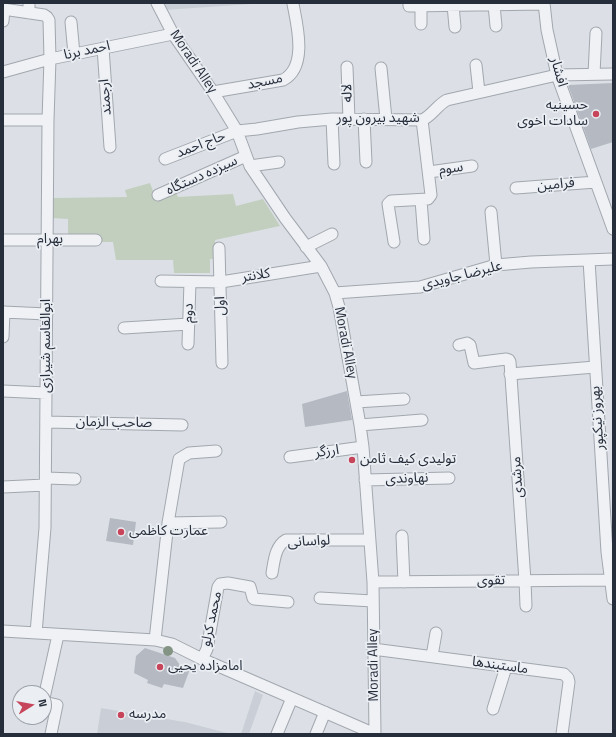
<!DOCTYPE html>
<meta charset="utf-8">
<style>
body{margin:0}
#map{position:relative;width:616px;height:737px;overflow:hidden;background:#dce0e6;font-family:"Titillium Web",sans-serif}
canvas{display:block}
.frame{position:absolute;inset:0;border:4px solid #272e3b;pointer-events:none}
.north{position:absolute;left:12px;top:685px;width:40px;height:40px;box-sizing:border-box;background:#ebeff4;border:1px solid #9da2aa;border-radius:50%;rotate:79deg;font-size:11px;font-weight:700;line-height:16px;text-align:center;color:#272e3b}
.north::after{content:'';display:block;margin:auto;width:14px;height:18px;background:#c7455a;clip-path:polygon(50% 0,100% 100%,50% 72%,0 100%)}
</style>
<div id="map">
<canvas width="616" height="737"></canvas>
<div class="frame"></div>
<div class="north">N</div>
</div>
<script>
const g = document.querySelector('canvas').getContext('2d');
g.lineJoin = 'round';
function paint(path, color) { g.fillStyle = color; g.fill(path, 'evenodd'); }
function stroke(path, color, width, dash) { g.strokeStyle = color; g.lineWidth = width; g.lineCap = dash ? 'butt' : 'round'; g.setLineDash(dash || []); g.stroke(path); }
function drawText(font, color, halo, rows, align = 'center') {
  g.font = font + ' "Titillium Web","Noto Sans Arabic",sans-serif'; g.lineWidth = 3.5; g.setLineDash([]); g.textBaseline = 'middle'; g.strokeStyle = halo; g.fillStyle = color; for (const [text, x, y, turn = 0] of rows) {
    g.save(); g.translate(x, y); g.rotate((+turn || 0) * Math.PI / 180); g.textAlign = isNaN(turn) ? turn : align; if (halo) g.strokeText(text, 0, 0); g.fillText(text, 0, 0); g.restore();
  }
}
paint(new Path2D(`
 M162 3H266L165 10Z
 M255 691 263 695 249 734H241Z
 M101 708 185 722 231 734H97Z`), '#cacfd7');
paint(new Path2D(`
 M150 183 156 199 175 190 178 197 233 194 236 206 263 199 280 226 215 240 216 259H210V273H174L173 260H116L113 242H99L68 236V219L52 218 53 198 127 197 125 190Z`), '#c2cfbe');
paint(new Path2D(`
 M613 83V142L591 149 568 85Z
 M347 391 352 420 305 427 302 404Z
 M110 518 136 522 133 545 106 541Z
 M145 648 175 658 180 665 190 669 183 688 164 684 162 688 147 683 148 680 134 673 136 656Z`), '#b4b9c2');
const street = new Path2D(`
 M157 3 173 34 213 92 237 131 250 166 285 218 321 266 335 293 339 307 360 425 363 447 373 582 375 734
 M409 3V6L544 4
 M544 3 547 30 557 75 613 229
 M453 5 455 27
 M494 5 496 26
 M421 6V24
 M3 9 44 15 47 17 49 20 50 59 48 120 45 528 36 633
 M29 13V3
 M3 21 4 9
 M71 22 74 54
 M103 48 110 147
 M476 65 479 92
 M347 67 349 119
 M381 68 386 119
 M3 72 50 59 173 34
 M594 74 596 33
 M213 92 283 80C308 67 297 25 293 4
 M332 119 334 164
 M364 119 366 162
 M3 120H48
 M165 159 237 131 257 129 298 122 332 119 422 120C432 116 437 105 447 100L557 75 613 74
 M250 166 279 162
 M429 172 472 166
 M516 188 596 182
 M158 195 246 156
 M421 200 424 239
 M491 212 496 265
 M3 240H96
 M394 242 388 204 391 201 428 199 431 195 422 120
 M306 247 332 234
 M219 248 222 363
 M589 260 607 552 613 599
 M161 281 221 282 321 266
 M335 293 420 287 496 265 531 262 613 259
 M3 312 47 314
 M124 328 189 324
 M3 337 4 312
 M188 344 190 282
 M459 345 467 343 470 345 474 363 506 359 509 360 510 362 525 581 526 606
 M510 374 595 367
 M3 391 46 393
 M356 402 404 399
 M46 422 182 425
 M360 425 422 420
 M290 457 363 447
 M46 478 75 479
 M365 480 449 478
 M3 487 45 485
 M168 523 221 522
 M402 536 404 582
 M272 573C274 562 275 546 286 540H369
 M373 582 610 580
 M320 598 373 601
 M3 631 155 640 172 644 202 659 375 734
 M155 640 168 523 179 459 189 453 216 451
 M373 649 564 674 568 678 569 682 562 734
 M432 656 436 633
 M202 659 207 649 218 587 220 584 228 583 250 587 253 598 254 599 288 602
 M44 698 58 635
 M44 702 57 705 51 734
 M493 709 506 667
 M277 734 292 698
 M316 734 325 712`);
stroke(street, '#a2a7af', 13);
stroke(street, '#eff1f4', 11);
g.fillStyle = '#839485';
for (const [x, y] of [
 [168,651]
]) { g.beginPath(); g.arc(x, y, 5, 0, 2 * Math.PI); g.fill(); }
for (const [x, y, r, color] of [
 [596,114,4,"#c7455a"],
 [352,460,4,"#c7455a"],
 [121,532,4,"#c7455a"],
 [160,667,4,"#c7455a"],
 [121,715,4,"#c7455a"]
]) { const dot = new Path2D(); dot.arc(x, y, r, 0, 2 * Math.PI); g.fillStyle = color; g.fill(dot); stroke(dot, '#ebeff4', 1.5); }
drawText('14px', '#272e3b', '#ebeff4', [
 ["احمد برنا",87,51,-12],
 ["Moradi Alley",193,62,56],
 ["افشار",558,72,74],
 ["مسجد",265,82,-12],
 ["لاله",348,93,-92],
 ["ارجمند",106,97,-94],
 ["شهید بیرون پور",378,119],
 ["حاج احمد",201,145,-21],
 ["سوم",451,169,-8],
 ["سیزده دستگاه",202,176,-24],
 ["فرامین",556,185,-5],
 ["بهرام",50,240],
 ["کلانتر",256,276,-9],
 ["علیرضا جاویدی",462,276,-14],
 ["اول",221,306,-91],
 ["دوم",189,313,-88],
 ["Moradi Alley",345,343,79],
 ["ابوالقاسم شیرازی",47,346,-90],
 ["بهروز نیکپور",598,418,-94],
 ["صاحب الزمان",114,423,1],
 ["ارزگر",327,452,-7],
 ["مرشدی",518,477,-94],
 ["نهاوندی",407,479,-2],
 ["لواسانی",309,542,-3],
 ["تقوی",491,581,-1],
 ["محمد کرلو",212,619,-78],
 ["Moradi Alley",374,665,-91],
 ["ماستبندها",500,666,8]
]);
drawText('14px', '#272e3b', '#ebeff4', [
 ["حسینیه",588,106,"right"],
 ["سادات اخوی",588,122,"right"],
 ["تولیدی کیف ثامن",360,460],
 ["عمارت کاظمی",129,532],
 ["امامزاده یحیی",168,667],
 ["مدرسه",129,715]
], 'left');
</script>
